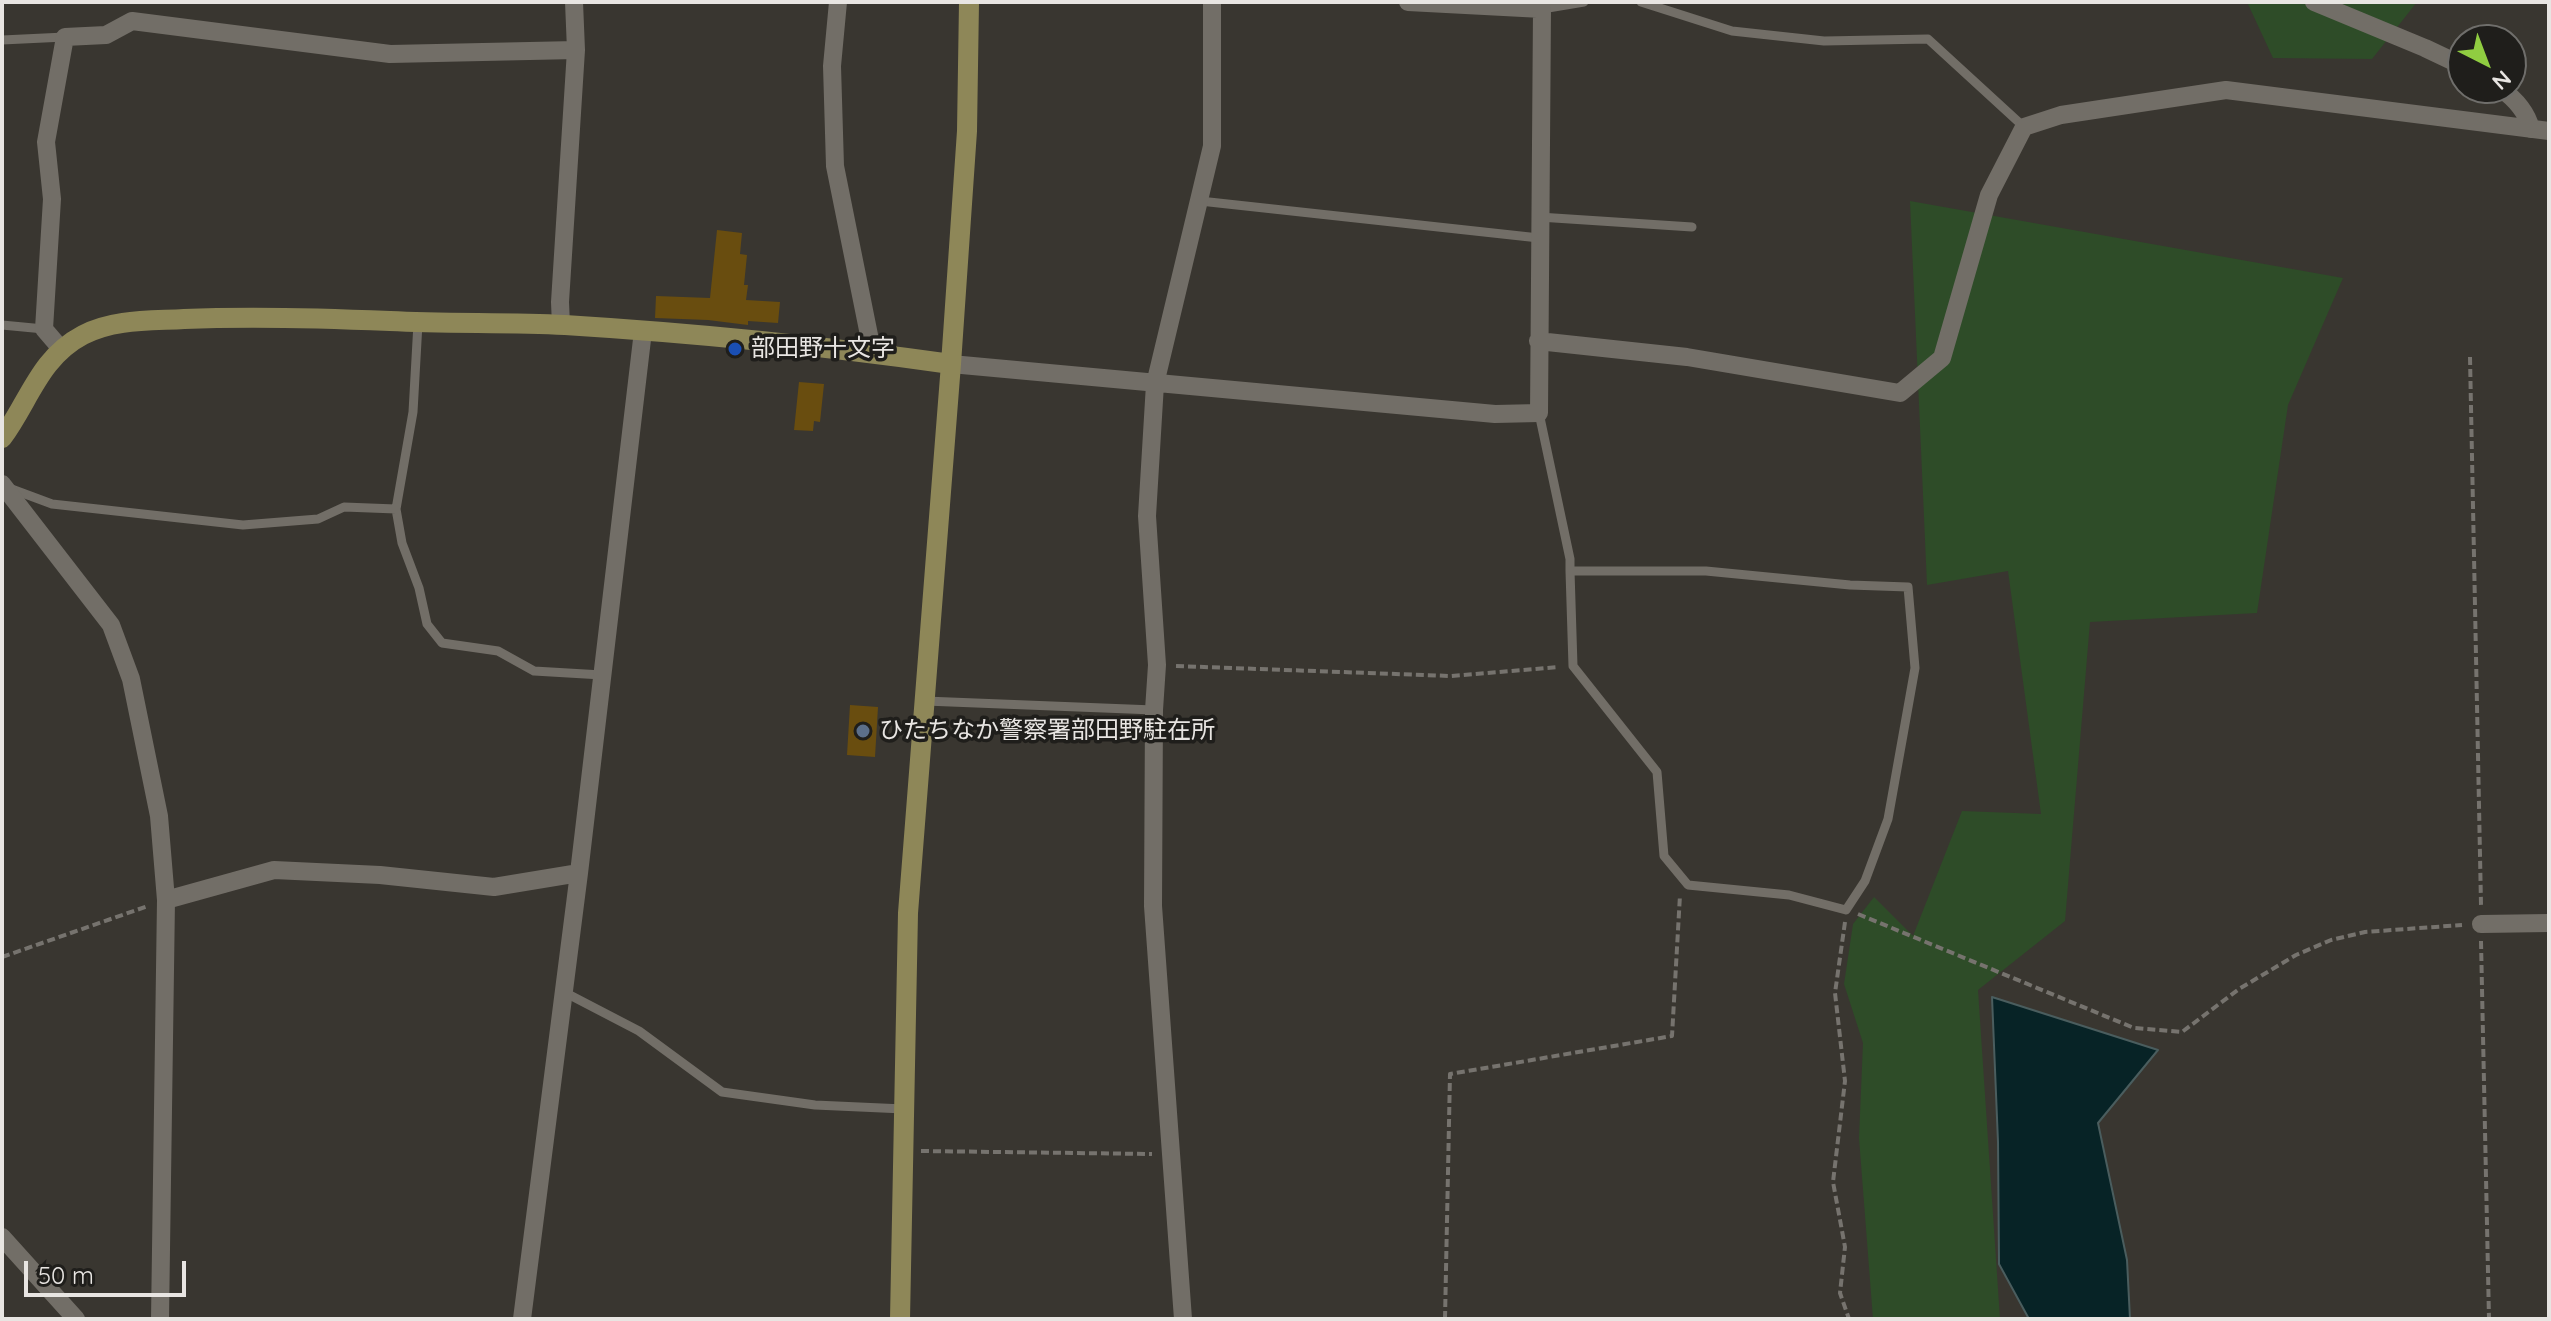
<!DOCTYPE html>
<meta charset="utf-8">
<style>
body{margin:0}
#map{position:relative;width:2551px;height:1321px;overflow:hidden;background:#393630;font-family:Quicksand,sans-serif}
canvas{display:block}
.frame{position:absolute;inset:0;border:4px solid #e8e5e2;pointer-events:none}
.north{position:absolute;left:2447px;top:24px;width:80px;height:80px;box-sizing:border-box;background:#1f1e1b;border:2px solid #6f6e6b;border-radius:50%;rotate:138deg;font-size:22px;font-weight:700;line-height:32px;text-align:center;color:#e8e5e2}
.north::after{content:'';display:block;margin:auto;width:28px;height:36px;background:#90cd41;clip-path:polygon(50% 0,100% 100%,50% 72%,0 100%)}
.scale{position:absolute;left:24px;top:1261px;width:162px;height:36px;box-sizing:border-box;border:4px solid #e8e5e2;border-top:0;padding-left:10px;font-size:24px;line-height:28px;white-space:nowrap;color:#e8e5e2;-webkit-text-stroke:6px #1f1e1b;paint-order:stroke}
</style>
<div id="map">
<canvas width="2551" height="1321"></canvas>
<div class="frame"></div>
<div class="north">N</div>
<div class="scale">50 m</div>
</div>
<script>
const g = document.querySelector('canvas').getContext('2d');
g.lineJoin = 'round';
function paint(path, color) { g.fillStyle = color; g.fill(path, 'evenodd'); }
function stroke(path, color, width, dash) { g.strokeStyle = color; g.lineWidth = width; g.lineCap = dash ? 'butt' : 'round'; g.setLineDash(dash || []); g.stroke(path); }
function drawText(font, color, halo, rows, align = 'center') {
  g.font = font + ' Quicksand,"Noto Sans JP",sans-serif'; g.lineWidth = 7; g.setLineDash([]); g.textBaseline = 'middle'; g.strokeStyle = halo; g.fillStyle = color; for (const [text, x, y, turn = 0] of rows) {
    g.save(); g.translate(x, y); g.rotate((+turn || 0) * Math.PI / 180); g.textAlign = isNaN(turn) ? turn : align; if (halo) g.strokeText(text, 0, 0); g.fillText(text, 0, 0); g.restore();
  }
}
paint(new Path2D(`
 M2247 2H2417L2372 59 2273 58Z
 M1910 201 2343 278 2288 405 2257 613 2090 622 2065 921 1978 990 2000 1319H1873L1859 1138 1863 1043 1844 984 1853 924 1874 897 1913 936 1962 811 2041 814 2008 571 1927 585Z`), '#2e4c28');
const water = new Path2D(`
 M1992 997 2158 1050 2098 1123 2127 1260 2130 1319H2029L1999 1264 1998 1142Z`);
paint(water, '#072326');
stroke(water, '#4a5d5e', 2);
paint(new Path2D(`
 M717 230 742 233 740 254 747 255 744 285H748L746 300 780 302 778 323 748 321V325L708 320 655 318 656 296 710 298Z
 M799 382 824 384 820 422 814 421 813 431 794 430Z
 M850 705 878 707 875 757 847 755Z`), '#694d0f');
stroke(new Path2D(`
 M2470 357 2481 905
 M1176 666 1451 676 1559 667
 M1858 914 2134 1028 2182 1032 2239 989 2296 955 2331 940 2365 932 2462 925
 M1845 922 1835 993 1845 1081 1833 1182 1845 1247 1840 1293 1849 1319
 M2481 941 2489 1319
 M2 957 148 906
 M921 1151 1152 1154
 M1445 1319 1450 1074 1672 1036 1680 895`), '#76736e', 4, [8, 4]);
stroke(new Path2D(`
 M1641 2 1732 31 1824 41 1928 39 2024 127
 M1542 9 1584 2
 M2 40 65 37
 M1200 201 1539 238
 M1539 217 1692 227
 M2 325 44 329
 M1539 413 1570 559V571L1573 666 1657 772 1664 856 1688 885 1789 895 1846 910 1865 881 1888 819 1915 668 1908 587 1850 585 1706 571H1570
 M9 488 52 504 243 525 318 519 344 507 396 509 402 543 419 588 427 624 442 643 498 651 534 671 602 675
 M396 509 413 412 418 323
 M925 701 1154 710
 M564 992 639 1031 722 1092 815 1105 904 1109`), '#726e67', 9);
stroke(new Path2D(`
 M838 2 832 66 835 166 869 335 871 353
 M2314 2 2425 48 2463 66
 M2500 88C2514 98 2527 112 2531 129
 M561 325 560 302 576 50 574 2
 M1538 341 1687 357 1900 393 1942 358 1989 195 2024 127 2061 115 2226 90 2549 131
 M62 350 44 329 52 199 46 142 65 37 106 35 132 21 390 54 576 50
 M951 364 1495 414 1539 413 1542 9 1408 2
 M2 484 111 625 131 679 159 816 166 900 160 1319
 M166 900 274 870 380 875 494 887 579 873
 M2481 924 2549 923
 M2 1237 76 1319
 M522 1319 579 873 643 331
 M1183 1319 1153 906 1154 710 1157 665 1147 516 1155 384 1212 146V2`), '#726e67', 18);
stroke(new Path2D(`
 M2 438C29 402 39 358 83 335 114 319 150 321 184 319 253 316 321 318 390 321 448 324 507 322 565 325 694 333 824 346 951 364
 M900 1319 908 913 951 364 967 131 969 2`), '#8e8758', 20);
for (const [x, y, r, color] of [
 [735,349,8,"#1a4fb4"],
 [863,731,8,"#5c6f8a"]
]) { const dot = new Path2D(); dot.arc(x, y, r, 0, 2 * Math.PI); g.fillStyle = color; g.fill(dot); stroke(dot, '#1f1e1b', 3); }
drawText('24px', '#e8e5e2', '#1f1e1b', [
 ["部田野十文字",751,349],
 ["ひたちなか警察署部田野駐在所",879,731]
], 'left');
</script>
